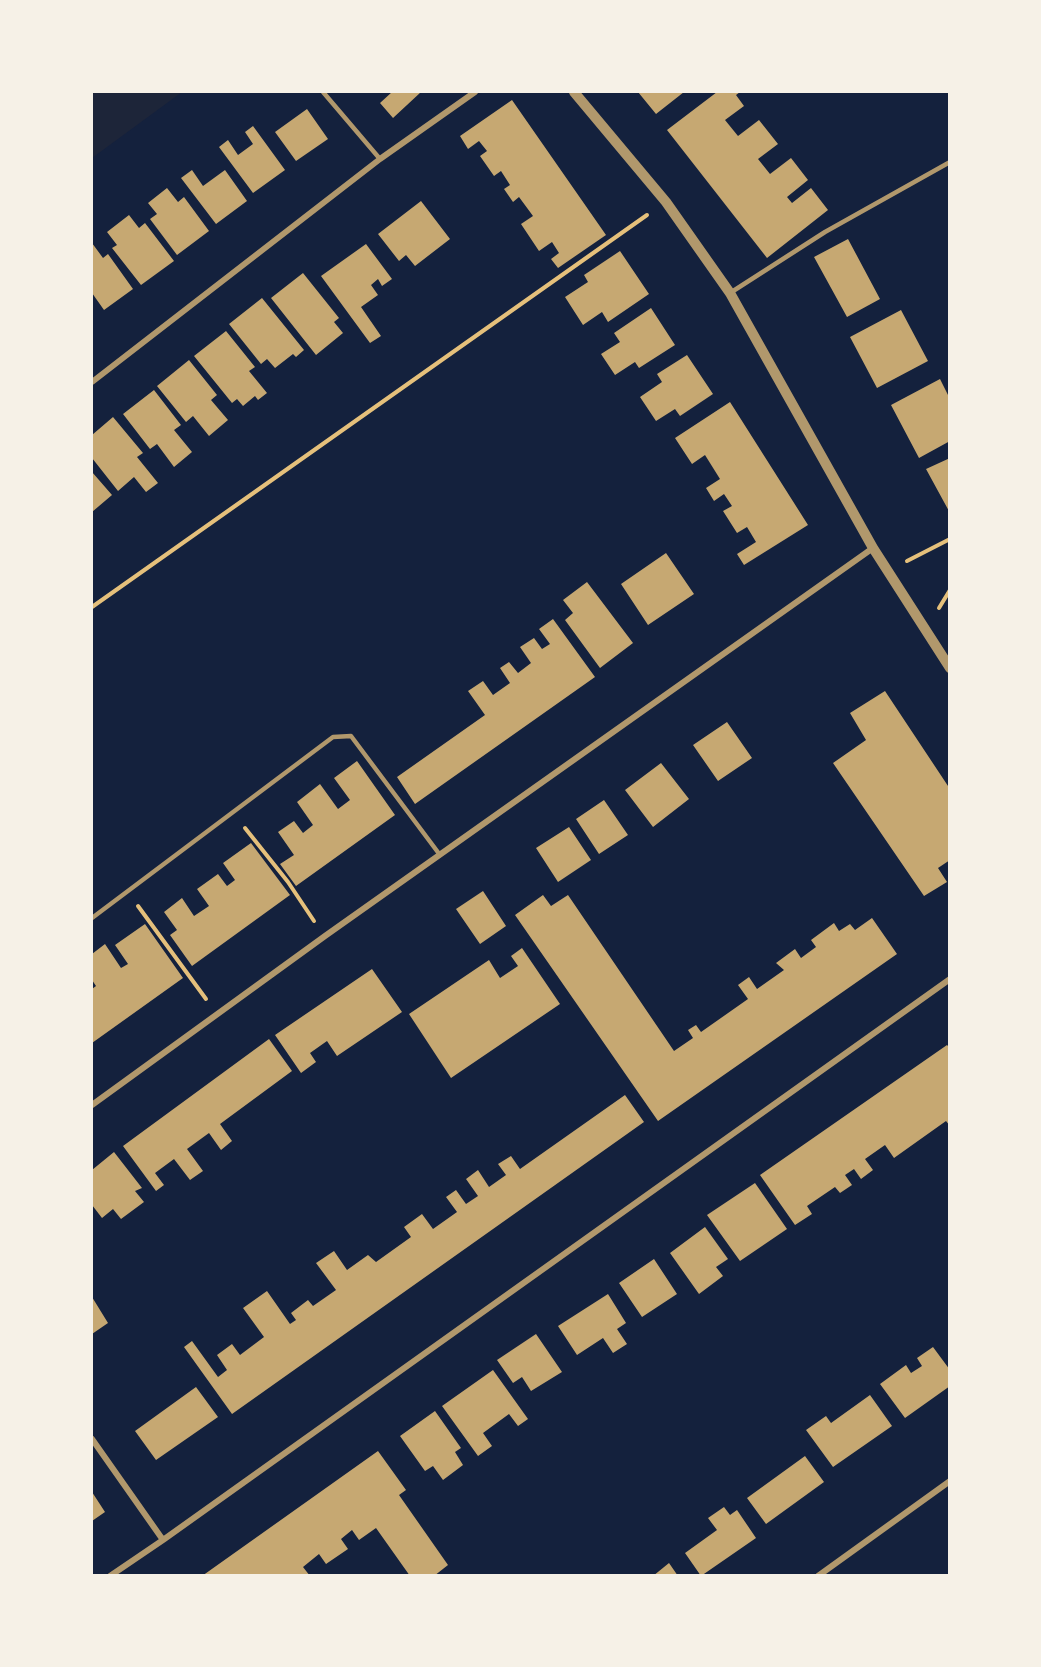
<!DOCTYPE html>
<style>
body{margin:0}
#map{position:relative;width:1041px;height:1667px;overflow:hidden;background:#14213d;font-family:"Playfair Display",serif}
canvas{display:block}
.frame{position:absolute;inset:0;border:93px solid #f6f1e7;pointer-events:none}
</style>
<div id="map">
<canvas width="1041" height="1667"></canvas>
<div class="frame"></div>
</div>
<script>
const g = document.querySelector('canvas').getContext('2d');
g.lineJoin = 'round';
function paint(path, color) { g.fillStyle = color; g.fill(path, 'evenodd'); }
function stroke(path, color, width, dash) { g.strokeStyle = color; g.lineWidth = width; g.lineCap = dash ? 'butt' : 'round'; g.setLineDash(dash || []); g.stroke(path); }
paint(new Path2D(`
 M92 92H182L92 158Z`), '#1d2539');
paint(new Path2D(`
 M392 92H421L393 118 380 103Z
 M638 92H684L656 114Z
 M717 92H740L736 95 744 106 725 120 738 136 759 120 778 144 758 159 770 174 791 158 808 180 787 197 792 203 811 188 828 210 767 258 667 130Z
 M512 100 606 235 558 268 551 259 559 253 552 242 539 251 521 224 533 216 519 197 513 202 504 189 510 185 501 171 494 176 480 156 487 151 479 141 468 149 460 136Z
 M307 109 328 139 296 161 275 132Z
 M253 126 285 170 253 193 219 147 228 140 238 155 253 144 245 132Z
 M192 170 203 186 225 170 247 201 216 224 181 178Z
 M167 188 178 202 184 197 209 231 177 255 150 219 157 214 148 203Z
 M421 201 450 239 415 266 406 255 399 261 378 234Z
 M129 215 139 228 145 223 174 261 141 285 112 248 117 245 107 232Z
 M848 239 880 299 847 317 814 257Z
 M92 243 103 258 108 254 133 289 104 310 92 293Z
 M366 244 392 279 382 286 378 279 371 285 378 295 361 307 381 336 370 343 321 276Z
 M620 251 649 294 608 322 602 312 583 325 565 297 588 282 584 275Z
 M303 273 339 318 334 322 343 333 316 355 271 298Z
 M262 298 304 350 296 357 293 354 275 368 267 359 261 364 229 324Z
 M651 308 675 345 639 368 635 362 615 375 601 354 620 342 614 333Z
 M901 310 928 361 877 388 850 337Z
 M226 331 255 367 249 371 267 393 258 400 255 396 243 406 237 399 232 403 194 356Z
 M687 355 713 394 680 416 675 409 656 421 640 397 662 382 657 374Z
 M189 360 217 395 211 400 228 420 209 436 193 416 186 422 157 386Z
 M940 379 950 399V441L919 458 891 405Z
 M154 390 181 425 174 430 192 452 174 467 157 444 150 449 123 414Z
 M730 402 808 525 744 565 737 554 756 542 747 527 737 533 723 511 732 506 724 494 714 501 706 488 720 479 705 455 692 464 675 438Z
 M113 417 143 453 137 457 158 483 146 492 134 477 118 491 92 458V435Z
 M950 458V513L926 469Z
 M92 472 112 495 92 512Z
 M666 553 694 594 648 625 621 584Z
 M587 582 633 643 600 668 565 620 573 613 563 600Z
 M553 619 595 677 415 804 397 777 485 715 468 691 483 681 493 695 510 683 500 668 509 662 518 673 531 663 520 647 534 638 542 649 550 644 539 629Z
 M885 691 950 789V860L938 868 947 882 924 896 833 763 866 740 850 713Z
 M727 722 752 758 718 781 693 745Z
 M357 761 395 815 296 886 280 864 294 855 278 832 294 821 303 833 313 825 297 802 320 784 338 809 350 800 334 778Z
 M661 763 689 799 653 827 625 790Z
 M604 800 628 835 599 854 576 819Z
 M569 827 591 860 558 882 536 848Z
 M251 843 290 895 192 966 170 935 177 930 164 912 182 898 194 916 209 906 197 889 218 874 227 886 235 880 223 863Z
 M483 891 506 926 480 944 456 909Z
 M543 895 551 906 568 895 674 1051 693 1038 688 1030 696 1025 701 1032 748 999 738 985 749 977 757 989 784 970 776 963 795 949 801 958 816 947 811 940 834 923 839 931 850 924 855 930 872 918 897 954 658 1121 515 915Z
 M145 924 183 978 92 1043V989L96 986 92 980V954L105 944 121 968 128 964 115 945Z
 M522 948 560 1004 451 1078 409 1014 489 960 500 978 518 966 511 956Z
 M372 969 402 1012 337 1056 327 1041 310 1053 316 1062 301 1073 275 1035Z
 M269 1039 292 1071 220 1124 232 1141 221 1150 209 1133 187 1149 203 1171 190 1180 174 1159 155 1173 164 1185 156 1191 123 1146Z
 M947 1045 950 1048V1126L946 1121 894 1158 885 1145 865 1159 873 1170 861 1179 854 1169 845 1175 852 1185 840 1193 835 1187 807 1206 812 1214 795 1225 760 1175Z
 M625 1095 644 1122 232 1414 184 1347 192 1341 218 1377 227 1370 217 1355 232 1344 240 1355 264 1337 243 1308 267 1291 290 1324 296 1320 291 1313 308 1300 313 1306 336 1290 316 1263 334 1251 347 1270 368 1255 376 1262 411 1237 404 1227 422 1214 433 1229 457 1212 446 1197 456 1190 466 1204 478 1196 466 1179 478 1170 489 1187 506 1175 498 1164 511 1156 520 1169Z
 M114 1152 142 1188 135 1191 144 1202 121 1219 113 1209 102 1218 92 1205V1170Z
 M755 1183 787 1229 740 1261 707 1215Z
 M705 1227 728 1259 716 1267 723 1276 699 1294 670 1253Z
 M654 1259 677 1294 642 1317 619 1283Z
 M608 1294 626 1323 617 1329 627 1344 613 1353 603 1338 577 1355 558 1326Z
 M92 1297 108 1323 92 1334Z
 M536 1334 562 1372 531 1391 522 1377 513 1383 497 1360Z
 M933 1347 950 1370V1386L905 1418 880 1384 906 1365 911 1373 922 1366 917 1358Z
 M493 1370 528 1419 518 1426 509 1414 483 1433 492 1446 478 1456 442 1406Z
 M196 1387 218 1417 156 1460 135 1431Z
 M870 1395 892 1426 833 1467 806 1430 826 1416 831 1423Z
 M435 1411 461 1448 455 1452 463 1465 443 1480 433 1466 425 1471 400 1436Z
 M378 1451 406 1490 399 1495 448 1565 434 1576H410L376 1528 359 1540 352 1530 341 1539 348 1549 326 1564 319 1554 303 1567 310 1576H202Z
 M805 1456 824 1482 766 1524 747 1498Z
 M92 1492 105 1512 92 1521Z
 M724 1507 730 1515 737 1510 756 1538 701 1576 685 1553 717 1530 708 1518Z
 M669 1563 678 1576H653Z`), '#c6a872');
stroke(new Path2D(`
 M907 561 950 539
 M92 607 647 215
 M939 608 950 590
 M245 828 288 882 314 921
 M138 906 206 999`), '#e5c07b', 4);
stroke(new Path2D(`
 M323 92 380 159
 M730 293 825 232 950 162
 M92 918 333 737 351 736 440 855`), '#b1986c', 4.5);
stroke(new Path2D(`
 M92 382 380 159 475 92
 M92 1105 325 936 873 548
 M92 1439 163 1540
 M110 1576 163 1540 950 979
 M818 1576 950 1481`), '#b1986c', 6);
stroke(new Path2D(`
 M574 92 666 202 730 293 873 548 950 668`), '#b1986c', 10);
</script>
